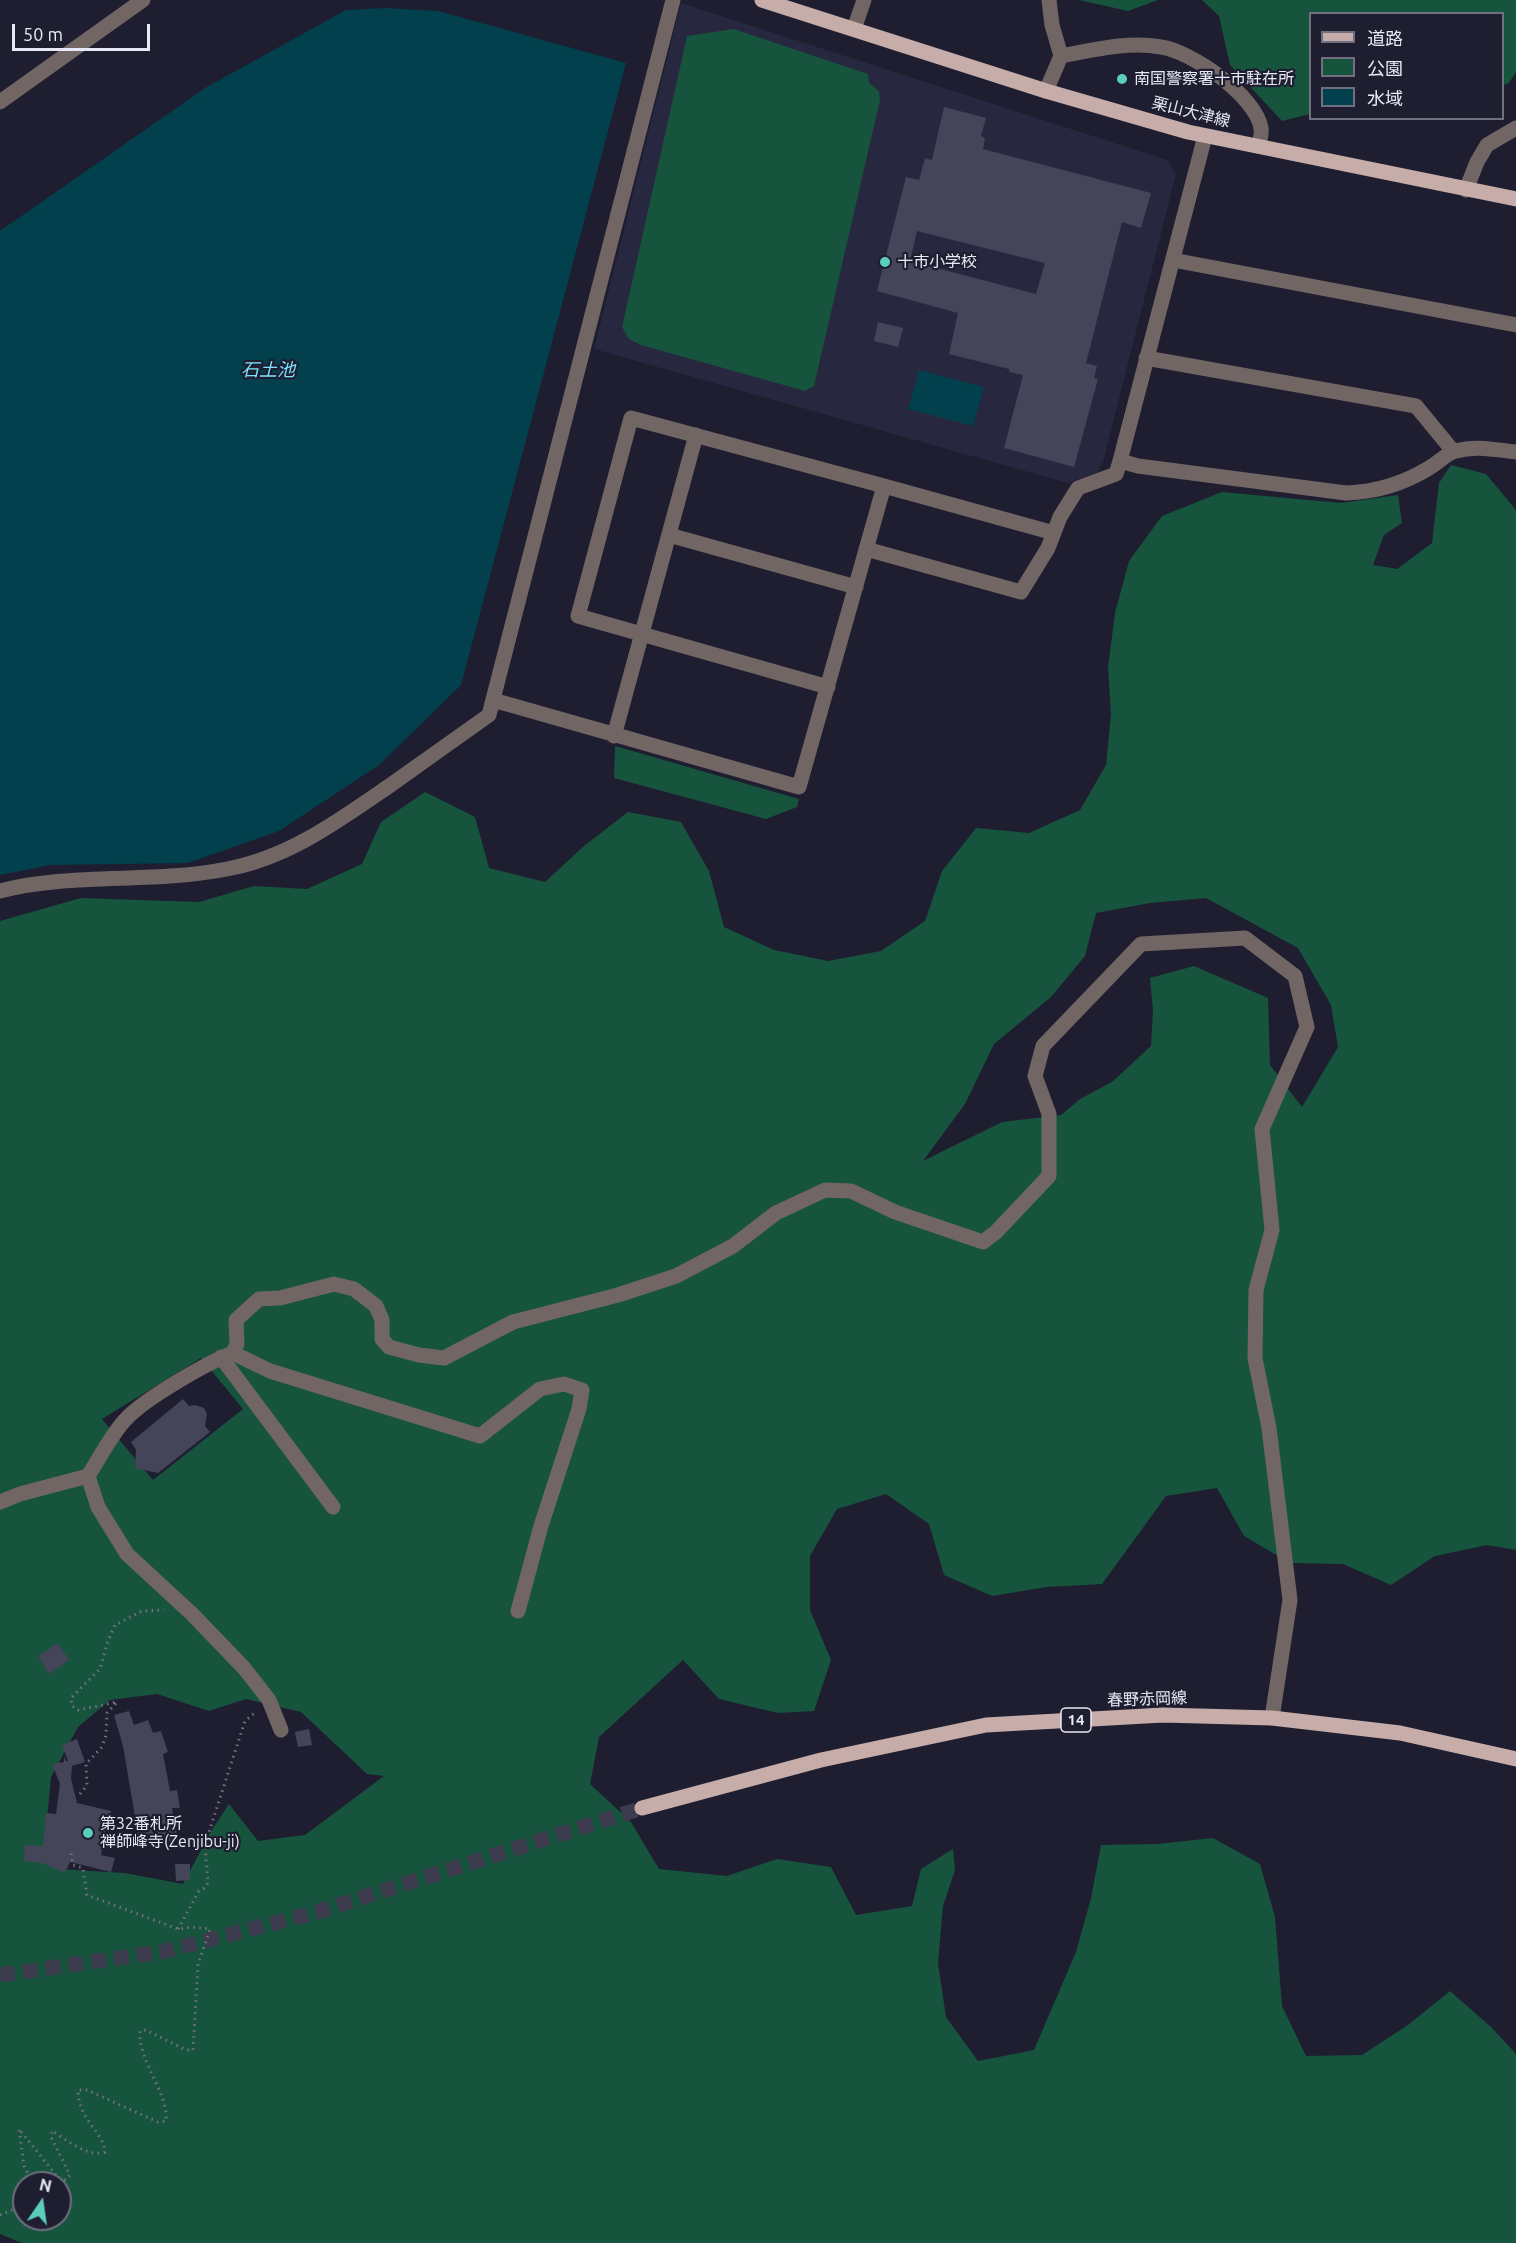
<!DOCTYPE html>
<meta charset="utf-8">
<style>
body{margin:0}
#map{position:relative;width:1516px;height:2243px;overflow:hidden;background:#1e1e30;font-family:Ubuntu,"Noto Sans JP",sans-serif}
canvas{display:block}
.legend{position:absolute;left:1309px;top:12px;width:195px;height:108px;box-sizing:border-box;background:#1e1e30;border:2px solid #6f6f7f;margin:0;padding:8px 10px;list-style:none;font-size:18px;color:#e8e9f6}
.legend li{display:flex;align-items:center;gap:12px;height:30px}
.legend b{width:30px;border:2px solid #6f6f7f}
.north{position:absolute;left:12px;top:2171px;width:60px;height:60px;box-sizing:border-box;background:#1e1e30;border:2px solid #6f6f7f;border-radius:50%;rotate:13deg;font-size:16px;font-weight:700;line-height:24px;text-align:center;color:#e8e9f6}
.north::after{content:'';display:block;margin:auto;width:21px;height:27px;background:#5acebd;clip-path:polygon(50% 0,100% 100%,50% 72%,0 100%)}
.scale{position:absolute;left:12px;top:24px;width:138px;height:27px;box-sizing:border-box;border:3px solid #e8e9f6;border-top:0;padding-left:8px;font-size:18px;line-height:21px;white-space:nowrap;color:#e8e9f6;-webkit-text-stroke:4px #1e1e30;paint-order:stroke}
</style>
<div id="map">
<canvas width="1516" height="2243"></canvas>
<ul class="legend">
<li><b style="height:8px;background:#c6ada9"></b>道路</li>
<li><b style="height:16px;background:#16543e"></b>公園</li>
<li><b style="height:16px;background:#03404d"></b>水域</li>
</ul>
<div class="north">N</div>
<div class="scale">50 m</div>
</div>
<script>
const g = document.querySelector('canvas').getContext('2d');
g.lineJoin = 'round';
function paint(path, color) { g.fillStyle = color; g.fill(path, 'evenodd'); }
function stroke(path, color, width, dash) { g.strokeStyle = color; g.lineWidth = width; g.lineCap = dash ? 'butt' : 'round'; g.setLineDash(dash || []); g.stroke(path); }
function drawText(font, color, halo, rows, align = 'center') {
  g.font = font + ' Ubuntu,"Noto Sans JP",sans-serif'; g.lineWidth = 4.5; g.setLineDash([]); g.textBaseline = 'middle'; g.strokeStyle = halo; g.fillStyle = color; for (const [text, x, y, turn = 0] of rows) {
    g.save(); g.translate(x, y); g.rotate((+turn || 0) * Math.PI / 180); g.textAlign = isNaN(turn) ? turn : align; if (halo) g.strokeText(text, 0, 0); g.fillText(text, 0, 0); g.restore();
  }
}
paint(new Path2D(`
 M681 3 1167 160 1176 174 1103 462 1098 472 1067 483 594 349Z`), '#27273f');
paint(new Path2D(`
 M1079 0H1158L1128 11Z
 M1202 0H1516V72L1509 83 1503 85 1502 14H1310V114L1282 121 1230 65 1219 16Z
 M734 29 868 74 869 83 879 91 880 100 814 386 805 391 641 345 629 339 622 327 687 36Z
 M1451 465 1486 474 1516 510V1550L1487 1545 1435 1556 1391 1585 1343 1564 1290 1563 1244 1536 1217 1488 1166 1496 1102 1584 1047 1587 992 1596 944 1575 929 1524 886 1494 837 1509 810 1556V1610L831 1660 814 1711 778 1713 719 1699 683 1660 599 1737 590 1784 631 1822 659 1869 727 1876 777 1859 831 1867 856 1915 912 1906 921 1869 953 1849 955 1870 943 1906 938 1963 946 2017 978 2061 1034 2050 1076 1952 1091 1898 1101 1845 1157 1844 1213 1838 1260 1864 1275 1917 1282 2006 1306 2056 1362 2055 1408 2025 1450 1991 1491 2027 1516 2054V2243H22L0 2234V921L81 898 199 902 254 886 307 889 362 864 381 822 425 792 475 817 489 868 545 882 584 846 628 812 681 822 709 871 724 927 774 950 828 961 881 951 925 921 942 871 976 828 1029 833 1080 810 1106 765 1111 714 1108 667 1115 613 1129 561 1162 516 1222 492 1341 503 1398 495 1402 523 1384 535 1373 565 1397 569 1432 543 1439 483ZM1206 898 1298 948 1331 1005 1338 1047 1302 1107 1270 1065 1268 998 1194 966 1150 978 1153 1011 1151 1046 1112 1082 1080 1099 1061 1115 1002 1122 923 1161 965 1104 994 1044 1051 997 1085 956 1096 913 1150 903ZM201 1358 243 1409 153 1480 102 1419ZM157 1694 209 1711 246 1699 301 1712 367 1774 384 1776 305 1835 258 1841 229 1804 210 1833 183 1884 125 1873 58 1869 46 1829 51 1777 78 1727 110 1700ZM24 2183H60V2219H24Z
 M615 746 799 799 797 807 766 819 614 778Z`), '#16543e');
paint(new Path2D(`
 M386 8 438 11 626 63 461 685 379 765 279 831 188 863 50 865 0 875V231L205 88 346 10Z
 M919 370 984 387 973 426 908 409Z`), '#03404d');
paint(new Path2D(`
 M944 107 986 118 981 136 985 138 983 149 1151 193 1141 228 1122 222 1086 363 1097 366 1094 378 1098 379 1074 467 1004 448 1023 375 1009 372V369L949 354 958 313 877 291 906 177 919 180 925 158 932 160ZM917 231 1045 263 1036 294 910 261Z
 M878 322 903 328 898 347 874 341Z
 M183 1399 189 1406 195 1405 204 1408 207 1414 205 1426 210 1432 158 1473 135 1468 136 1450 131 1442Z
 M58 1643 69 1660 49 1674 38 1656Z
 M129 1711 134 1725 148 1720 153 1733 161 1731 168 1752 163 1754 170 1791 177 1790 180 1808H172L178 1840 140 1846 123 1746 114 1715Z
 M309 1729 312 1745 298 1747 295 1732Z
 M77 1739 85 1762 72 1766 71 1779 77 1803 111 1811 101 1855 115 1858 111 1872 70 1862 65 1873 42 1863 24 1861 25 1845 43 1846 46 1813 56 1814 60 1784 52 1764 64 1762V1756L66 1761H68L62 1745Z
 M175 1864H190V1880L176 1881Z`), '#444559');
stroke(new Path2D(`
 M0 1975 161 1952 317 1912 642 1808`), '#3c3c4e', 15, [15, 8]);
stroke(new Path2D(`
 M80 1794 87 1785 86 1764 102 1747 106 1735 107 1713 117 1702 78 1710 72 1706 71 1698 100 1669 108 1641 115 1625 142 1611 164 1610
 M178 1929 199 1891 205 1888 208 1883 205 1846 207 1838 245 1721 256 1712
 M33 2183 24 2166 19 2129 59 2179 66 2180 70 2175 51 2137 52 2131C66 2139 87 2158 105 2152 105 2134 78 2120 78 2090H87L158 2122 166 2121C169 2093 138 2062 140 2031L146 2030 186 2050H193L198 1965 210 1929 193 1927 178 1929 87 1895 83 1868 73 1865 71 1853
 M0 2215 19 2207H24`), '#727282', 3, [1.5, 4.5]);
stroke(new Path2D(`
 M854 29 864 0
 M1061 56C1094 50 1128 41 1161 47 1191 51 1256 96 1261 128 1262 133 1260 140 1259 146
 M1046 91 1061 56 1052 25 1049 0
 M0 102 143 0
 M1205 136 1120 461 1138 466 1346 493C1377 492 1403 484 1429 468 1438 463 1447 453 1456 451 1476 445 1496 450 1516 452
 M1466 190 1477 162 1487 145 1516 128
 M1173 260 1516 325
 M1146 358 1416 406 1453 451
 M884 486 1054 533
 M669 535 856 587
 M866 549 1021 592 1048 548 1060 517 1078 488 1116 474 1120 461
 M493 700 799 787 884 486 631 418 578 616 828 687
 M614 736 696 435
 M0 891C74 872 152 884 227 869 289 858 341 819 392 784 424 761 457 738 489 715L673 0
 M233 1353 237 1344 236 1320 259 1299 280 1298 334 1284 354 1289 376 1306 382 1320V1339L389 1347 419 1355 444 1358 513 1322 618 1295 676 1276 733 1246 776 1213 825 1190 851 1191 895 1212 983 1242 996 1232 1049 1176V1114L1035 1076 1043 1046 1141 944 1245 938 1295 976 1307 1027 1262 1129 1272 1230 1256 1290 1255 1358 1269 1428 1290 1600 1272 1718
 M221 1357 333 1507
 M88 1476 98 1507 127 1554 192 1614 244 1668 269 1700 281 1730
 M0 1502 20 1494 88 1476C99 1459 114 1430 127 1418 146 1398 208 1362 233 1353L270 1371 480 1436 540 1389 564 1384 582 1390 579 1409 541 1526 518 1611`), '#726664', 15);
stroke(new Path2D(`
 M762 0 1046 91 1188 132 1516 199
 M642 1808 821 1760 986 1725 1163 1715 1272 1718 1400 1733 1516 1759`), '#c6ada9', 15);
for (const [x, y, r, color] of [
 [1122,79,6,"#5acebd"],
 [885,262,6,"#5acebd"],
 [88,1833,6,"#5acebd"]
]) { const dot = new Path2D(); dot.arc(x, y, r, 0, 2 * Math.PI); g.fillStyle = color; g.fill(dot); stroke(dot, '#1e1e30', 2); }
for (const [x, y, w] of [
 [1076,1720,30]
]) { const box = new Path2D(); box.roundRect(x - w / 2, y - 12, w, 24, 4.5); g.fillStyle = '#1e1e30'; g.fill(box); stroke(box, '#e8e9f6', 1.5); }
drawText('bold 15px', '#e8e9f6', null, [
 ["14",1076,1720]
]);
drawText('16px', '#e8e9f6', '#1e1e30', [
 ["南国警察署十市駐在所",1134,79],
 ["十市小学校",897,262],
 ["第32番札所",100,1824],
 ["禅師峰寺(Zenjibu-ji)",100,1842]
], 'left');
drawText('16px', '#e8e9f6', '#1e1e30', [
 ["栗山大津線",1191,112,14],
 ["春野赤岡線",1147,1699,-2]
]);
drawText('italic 18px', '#79e2fe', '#1e1e30', [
 ["石土池",268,370]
]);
</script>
